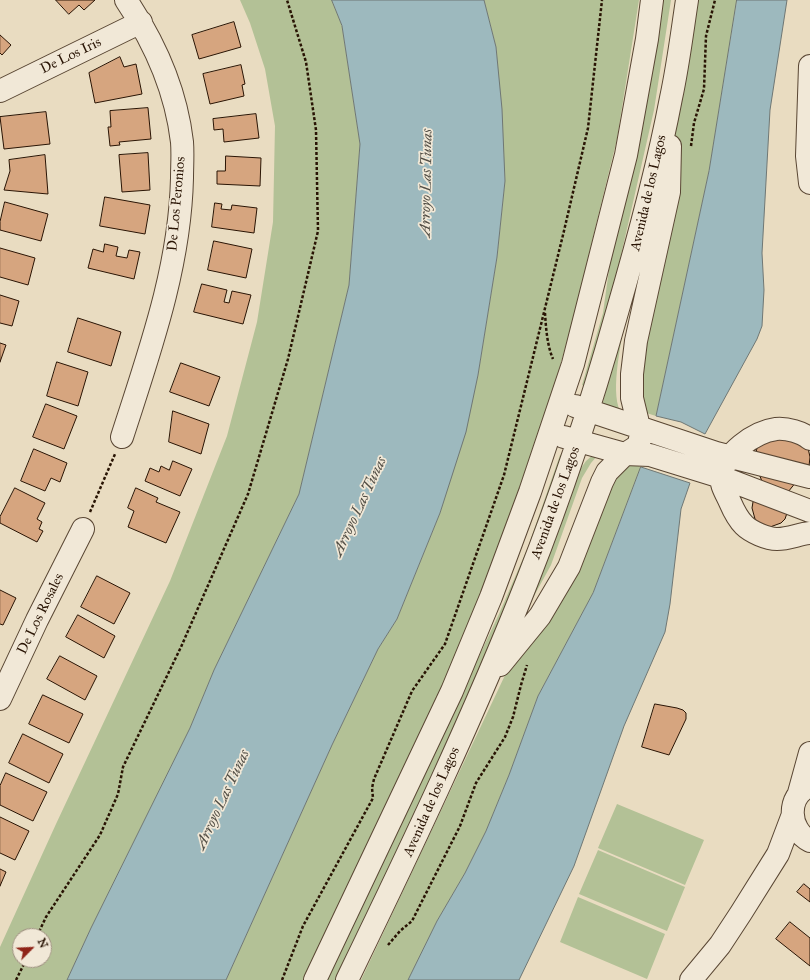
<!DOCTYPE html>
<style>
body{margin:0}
#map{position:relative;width:810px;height:980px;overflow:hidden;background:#e9dcc1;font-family:"IM FELL Great Primer",serif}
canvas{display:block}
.north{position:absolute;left:12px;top:928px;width:40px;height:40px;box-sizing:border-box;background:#f1e8d7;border:1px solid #a19383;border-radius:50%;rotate:66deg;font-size:11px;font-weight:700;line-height:16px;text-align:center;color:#291404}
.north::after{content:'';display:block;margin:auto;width:14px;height:18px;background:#8f2418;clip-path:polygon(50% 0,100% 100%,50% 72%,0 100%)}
</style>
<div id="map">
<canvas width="810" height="980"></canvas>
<div class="north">N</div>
</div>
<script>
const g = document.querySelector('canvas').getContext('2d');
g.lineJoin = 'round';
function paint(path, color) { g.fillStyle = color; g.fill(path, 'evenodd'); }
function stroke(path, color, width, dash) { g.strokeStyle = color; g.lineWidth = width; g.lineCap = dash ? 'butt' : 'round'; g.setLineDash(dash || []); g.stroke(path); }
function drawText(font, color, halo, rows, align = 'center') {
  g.font = font + ' "IM FELL Great Primer",serif'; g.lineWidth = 3.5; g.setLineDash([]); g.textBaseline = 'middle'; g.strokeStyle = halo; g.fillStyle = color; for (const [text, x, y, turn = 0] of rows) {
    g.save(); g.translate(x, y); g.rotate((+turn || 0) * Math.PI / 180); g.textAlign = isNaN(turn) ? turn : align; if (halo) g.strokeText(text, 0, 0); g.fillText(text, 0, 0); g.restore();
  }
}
paint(new Path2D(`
 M240 0H332L342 26 360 144 349 285 299 494 214 670 190 728 91 928 67 980H0V947L56 824 170 581 227 436 257 322 273 222 275 126 265 69 250 23ZM20 936H44V960H20Z
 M484 0H639L617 139 574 315 557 377 516 510 467 632 420 736 305 980H226L332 745 378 649 397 619 440 513 478 375 497 257 505 181 496 47Z
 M661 0H671L654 110 614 286 586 387 582 385 603 313 611 255Z
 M690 0H737L709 171 656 416 640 411 636 374 672 180 676 105Z
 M625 317C622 342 610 389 620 411L602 406Z
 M563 453 506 616 337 980H326L499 614 528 547 560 455Z
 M594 454 598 455 591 463 582 478 551 565 528 607 579 471 586 461Z
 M631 463 641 467 593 593 538 696 509 775 486 831 465 873 437 921 408 980H361L507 671 606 486Z
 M617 804 704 840 685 885 598 848Z
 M598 850 685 887 667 931 579 894Z
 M578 897 665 934 647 979 560 942Z`), '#b3c196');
const water = new Path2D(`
 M332 0H484L496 47 502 109 505 181 497 257 478 375 466 432 440 513 397 619 378 649 332 745 226 980H67L91 928 190 728 214 670 299 494 349 285 360 144 342 26Z
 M737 0H787L770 110 762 253 764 290 762 326 757 339 705 434 681 422 656 416 709 171Z
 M641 467 690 483 681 509 670 604 665 632 624 726 574 866 519 980H408L437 921 465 873 486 831 509 775 538 696 593 593Z`);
paint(water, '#9db9be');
stroke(water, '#6f7774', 1);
const building = new Path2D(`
 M56 0H95L84 10 79 5 69 14Z
 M234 22 241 47 199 59 192 35Z
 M0 35 11 45 2 55 0 53Z
 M120 57 124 67 136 64 142 94 95 103 89 73Z
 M241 65 245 84 242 85 244 96 210 104 203 74Z
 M148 108 151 139 119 142 120 145 110 146 108 127H111L110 111Z
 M46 112 50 144 4 149 0 117Z
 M256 114 259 138 224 142 223 129 214 130 213 119Z
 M148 153 150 190 122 192 119 155Z
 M45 155 48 194 4 190 10 171 9 160Z
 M226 156 261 158 260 186 217 184V171H225Z
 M105 197 150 205 145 234 100 226Z
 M5 202 48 214 41 241 0 230V222Z
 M215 203 222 204 221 209 231 210 232 205 257 208 254 233 212 227Z
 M214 241 252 249 246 278 208 270Z
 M105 244 118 247 116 256 127 258 129 250 140 252 134 279 88 268 93 249 103 252Z
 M0 248 35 258 28 285 0 277Z
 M202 284 227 290 224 302 229 303 232 291 251 295 243 324 194 312Z
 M0 295 19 301 12 326 0 323Z
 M78 318 121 332 111 366 68 352Z
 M0 343 6 345 0 362Z
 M57 362 88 372 78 406 47 396Z
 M181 363 220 377 209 406 170 392Z
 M46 404 77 416 64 449 33 437Z
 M173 411 209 424 201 454 169 442Z
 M795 435 808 448 810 457 809 466 788 492 787 513 785 519 781 523 770 527 759 523 755 519 752 508 753 502 764 486 759 474 755 457 757 448 762 441Z
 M34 449 67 463 60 482 51 478 45 491 21 481Z
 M173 461 192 469 180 496 145 481 150 468 159 472 161 466 169 470Z
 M15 488 45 503 37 519 42 522 39 529 43 531 37 542 0 523V517Z
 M136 488 158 498 156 502 180 512 166 543 128 527 134 511 128 508Z
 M97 576 130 593 114 624 81 607Z
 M0 590 16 598 3 625 0 624Z
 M78 615 115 636 104 658 66 637Z
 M60 656 97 676 85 700 47 679Z
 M43 695 83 714 69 743 29 724Z
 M655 704 677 708 683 710 686 713V719L669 755 642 747Z
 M23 734 63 754 49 783 9 763Z
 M6 773 47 792 33 821 0 805V786Z
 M0 817 29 831 15 860 0 853Z
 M0 869 6 872 0 886Z
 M804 884 810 889V902L797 892Z
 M790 922 810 938V966L776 939Z`);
paint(building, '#d6a57f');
stroke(building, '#291404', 1);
const minor = new Path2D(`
 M810 66 807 156 810 183
 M0 91 141 22
 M575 406 716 453 810 477
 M122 437C149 353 180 268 182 178 182 167 183 154 182 142 176 90 155 43 126 0
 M564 437 625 454 650 455 721 477 810 511
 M810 439C802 432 787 428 776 429 754 432 724 454 721 476 720 484 727 495 730 502 733 509 738 519 744 525 751 532 767 539 777 539 789 539 799 534 810 533
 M500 665 540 616 569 567 602 482 607 472 625 454 636 447 639 443 641 435 632 398V374L636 341 669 192 670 146
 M0 699 37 620 83 529
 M810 786C786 796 788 830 810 841
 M799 793 810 753
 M315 980 452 691 491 597 530 492 573 364 626 155 647 39 652 0
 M347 980C411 848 474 716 528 579 562 493 591 405 616 316 637 244 657 172 671 98 678 66 682 33 687 0
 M691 980 720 945 741 913 778 854 792 817`);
stroke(minor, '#594633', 24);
stroke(new Path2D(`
 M691 146 694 123 704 89 706 36 715 0
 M545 313C546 328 547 345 553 359
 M90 512 115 454
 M37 936 46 917 100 835 118 794 123 767 181 647 248 494 288 359 318 231 316 130 306 62 287 0
 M388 945 400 931 412 921 460 826 476 783 505 737 513 717 521 685 527 665
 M16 980 26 960
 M282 980 303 926 373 798 372 788 374 779 412 691 445 644 504 475 563 235 588 128 602 0`), '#291404', 2.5, [3, 2]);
stroke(minor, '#f1e8d7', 22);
drawText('14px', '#291404', '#f1e8d7', [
 ["De Los Iris",71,56,-26],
 ["Avenida de los Lagos",649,193,-77],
 ["De Los Peronios",177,204,-85],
 ["Avenida de los Lagos",556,503,-70],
 ["De Los Rosales",41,614,-64],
 ["Avenida de los Lagos",432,802,-66]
]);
drawText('italic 15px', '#524e45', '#f1e8d7', [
 ["Arroyo Las Tunas",427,183,-89],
 ["Arroyo Las Tunas",360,507,-65],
 ["Arroyo Las Tunas",223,800,-65]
]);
</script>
